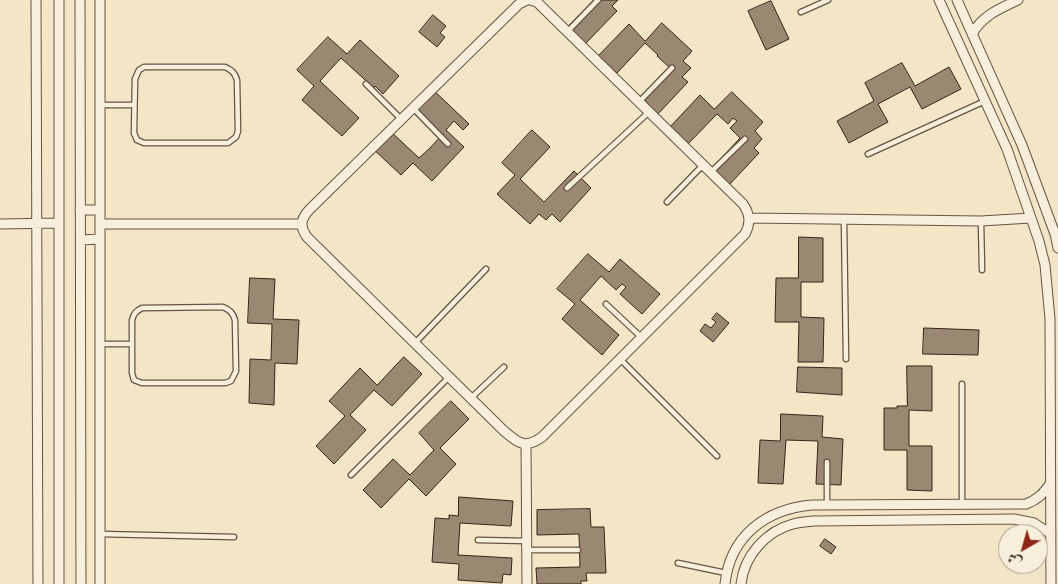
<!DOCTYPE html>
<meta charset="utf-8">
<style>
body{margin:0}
#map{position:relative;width:1058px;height:584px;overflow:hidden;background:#f3e6c7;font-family:"Libre Caslon Text",Amiri,serif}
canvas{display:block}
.north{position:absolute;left:998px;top:524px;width:50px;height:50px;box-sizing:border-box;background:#f7efdb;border:1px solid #ab9d8d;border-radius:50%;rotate:218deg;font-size:14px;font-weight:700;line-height:20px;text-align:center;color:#3a2217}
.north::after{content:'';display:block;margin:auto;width:18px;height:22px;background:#8f2418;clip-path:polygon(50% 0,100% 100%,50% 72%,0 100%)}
</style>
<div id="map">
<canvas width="1058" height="584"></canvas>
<div class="north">ش</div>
</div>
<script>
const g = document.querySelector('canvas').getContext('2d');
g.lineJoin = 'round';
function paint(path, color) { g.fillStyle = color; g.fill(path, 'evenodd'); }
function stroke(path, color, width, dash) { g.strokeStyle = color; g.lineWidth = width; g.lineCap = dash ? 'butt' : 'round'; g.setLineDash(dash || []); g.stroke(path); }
const building = new Path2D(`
 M594 0H618L612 6 617 11 585 44 568 27Z
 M771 1 789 39 766 50 748 11Z
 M433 15 446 26 440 33 445 37 437 47 419 32Z
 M662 23 692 51 683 61 691 68 682 77 688 82 657 115 639 99 669 67 657 56 658 55 645 43 617 73 598 56 629 24 645 41Z
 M328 37 347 54 360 40 399 76 383 94 375 86 374 88 341 58 320 81 359 118 342 136 302 100 314 86 297 70Z
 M902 63 915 86 949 67 961 89 922 109 910 87 878 104 888 122 849 143 837 121 874 101 865 83Z
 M429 86 469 124 463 130 454 121 446 130 464 147 432 181 413 163 401 175 371 147 388 129 419 158 430 148 442 135 411 105Z
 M732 92 763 122 755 131 762 139 754 148 759 153 729 185 711 169 740 138 730 128 737 121 733 118 728 124 717 114 687 145 669 128 700 95 714 109Z
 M532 130 550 147 520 179 544 202 574 171 591 188 560 222 552 214 546 220 539 214 530 224 497 194 515 175 502 163Z
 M799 237 823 238V282H801V317L824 318 823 362H798L799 322H775L776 278H798Z
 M588 254 609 272 620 259 660 294 642 314 620 294 626 287 622 284 616 290 601 276 580 300 619 335 602 355 562 319 575 304 557 289Z
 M250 278 275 279 273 319 299 320 297 364 275 363 274 405 249 403 250 359 271 360 272 324 248 323Z
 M717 313 729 323 713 342 700 331 705 324 711 328 716 322 712 319Z
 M924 328 979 330 978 355 923 354Z
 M404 357 422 374 392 406 374 390 350 415 366 430 334 464 316 446 345 416 329 401 360 368 377 385Z
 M907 366H932V411L909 410V446H932V491L907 490V450H884V408H897V406H907Z
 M798 367 842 368V395L797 392Z
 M451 401 469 419 440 448 456 464 426 496 409 479 381 508 363 490 393 459 410 475 434 450 419 433Z
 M781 414 823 416 822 437 843 439 841 485 816 484 818 441 786 440 783 484 758 483 760 440 780 441Z
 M459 497 513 501 511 526 460 523 458 555 512 558 511 575 503 574 502 583 458 580 459 564 432 562 435 518 449 519V515L458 516Z
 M590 509 591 527H604L606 573H586L587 581H581V584H537L536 568 580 567 579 534 537 535V510Z
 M825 539 836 547 831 554 820 546Z`);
paint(building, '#9a8873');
stroke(building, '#3a2217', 1);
const lane = new Path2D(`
 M801 12 828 0
 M567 32 598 0
 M144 67H225C232 70 235 73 237 80L238 131 236 137 228 143H144L137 140 134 133 135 79 139 70Z
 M366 84 401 119
 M639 102 672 68
 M101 105H134
 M413 108 448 144
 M868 154 985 101
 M711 172 745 139
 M567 188 649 112
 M667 202 703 165
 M844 220 846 359
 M981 222 982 270
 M606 304 641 337
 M223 307C230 310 233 313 235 320L236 371 231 381 225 383H142L134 380 132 373V320C134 313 136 311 142 308Z
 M415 343 486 269
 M100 344H132
 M620 359 717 456
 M471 398 504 367
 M351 475 449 377
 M827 505V462
 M962 505V384
 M100 534 234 537
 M478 540 527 541
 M527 550H578
 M678 563 726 573`);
const street = new Path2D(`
 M36 0 38 584
 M59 0V584
 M80 0 81 584
 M527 0 519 4 309 210C300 220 300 227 307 237L503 430C517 442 524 450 542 437L745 234C751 223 750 214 743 204L537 2 530 0
 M939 0 1007 149 1039 241 1045 265 1050 319 1051 584
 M957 0 1022 145 1055 234 1058 248
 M972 34C983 15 999 9 1018 0
 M80 210H100
 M750 218 981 221 1031 218
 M0 224 59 223
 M100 224H301
 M81 240 100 239
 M526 444 527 584
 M100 584V0
 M725 584C730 536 766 509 812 505L1026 504C1037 500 1043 494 1050 484
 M741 584C744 556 766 531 793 524 800 522 807 522 813 521L1014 519 1034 523 1051 534`);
stroke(lane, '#685343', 7);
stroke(street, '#685343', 11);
stroke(lane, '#f7efdb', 4.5);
stroke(street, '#f7efdb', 9);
</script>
